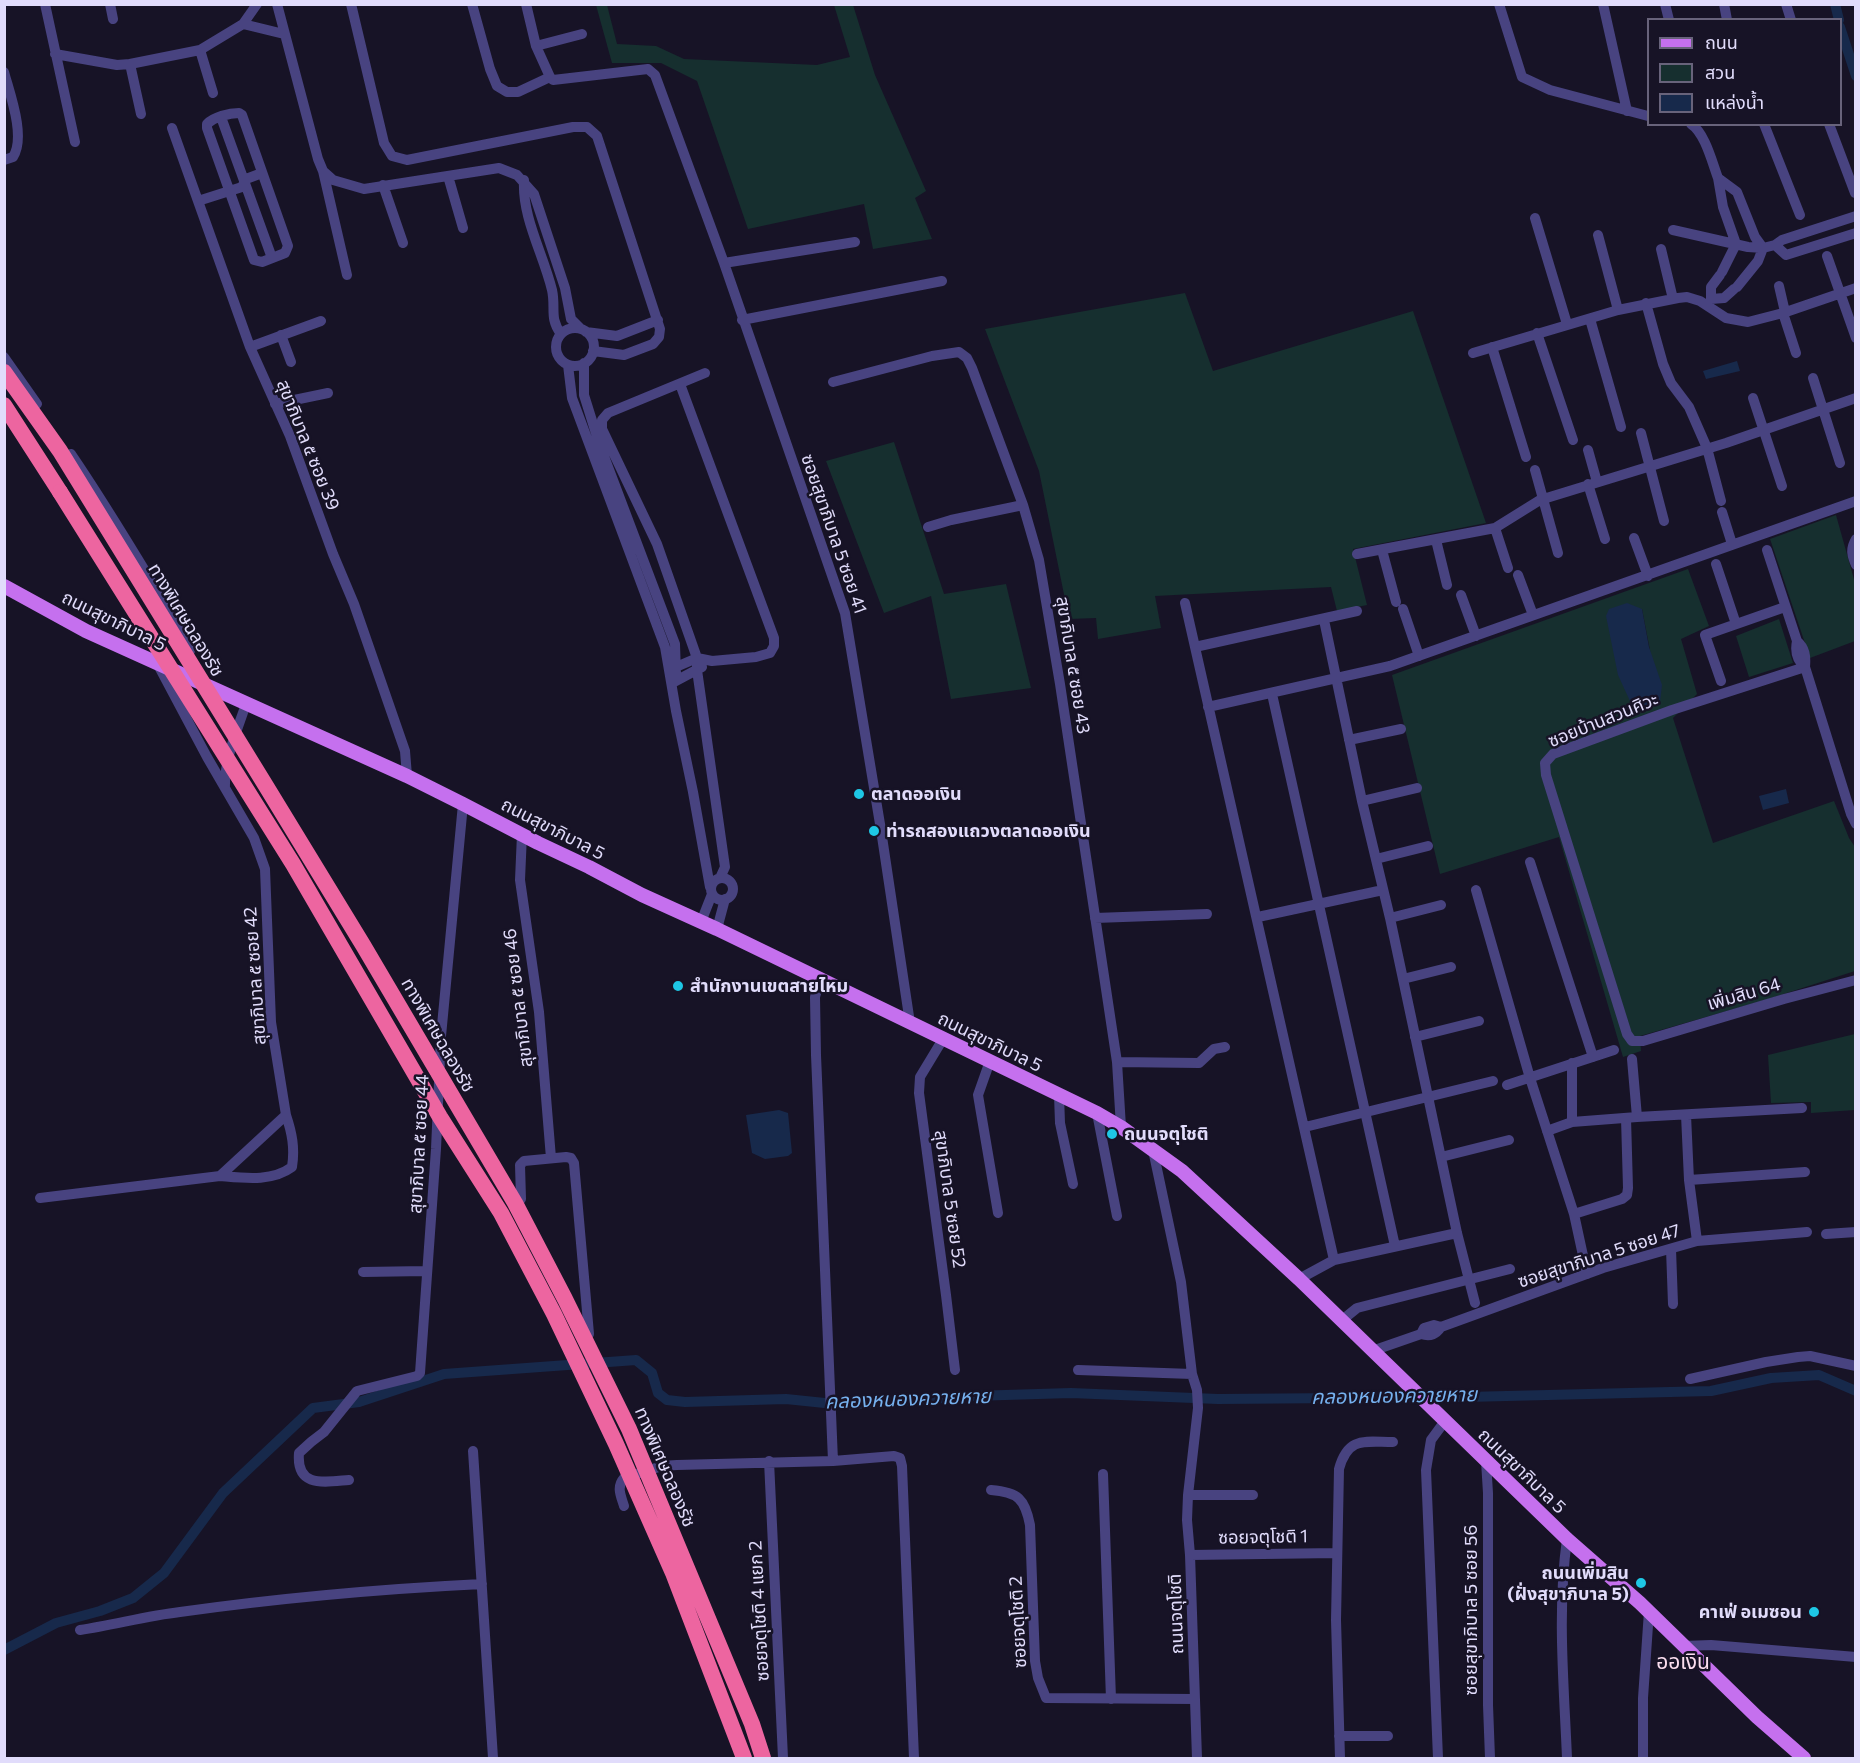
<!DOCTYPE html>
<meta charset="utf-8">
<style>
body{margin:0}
#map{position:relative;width:1860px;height:1763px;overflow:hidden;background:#171326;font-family:Commissioner,"Noto Sans Thai",sans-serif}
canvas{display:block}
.frame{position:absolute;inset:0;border:6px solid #e1dcfb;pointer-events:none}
.legend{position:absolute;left:1647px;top:18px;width:195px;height:108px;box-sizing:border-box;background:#171326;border:2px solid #68637b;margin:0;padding:8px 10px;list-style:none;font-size:18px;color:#e1dcfb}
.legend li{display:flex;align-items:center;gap:12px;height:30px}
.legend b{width:30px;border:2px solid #68637b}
</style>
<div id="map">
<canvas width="1860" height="1763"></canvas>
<div class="frame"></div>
<ul class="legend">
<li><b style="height:8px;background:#c570ee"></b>ถนน</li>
<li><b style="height:16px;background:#162f2f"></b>สวน</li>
<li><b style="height:16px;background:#17294b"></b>แหล่งน้ำ</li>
</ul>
</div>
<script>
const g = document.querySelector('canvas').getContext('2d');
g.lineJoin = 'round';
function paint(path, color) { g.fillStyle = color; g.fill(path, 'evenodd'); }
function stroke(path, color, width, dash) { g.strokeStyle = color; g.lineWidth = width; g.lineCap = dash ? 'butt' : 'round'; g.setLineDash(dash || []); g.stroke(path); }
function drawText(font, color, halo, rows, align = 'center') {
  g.font = font + ' Commissioner,"Noto Sans Thai",sans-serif'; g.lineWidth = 5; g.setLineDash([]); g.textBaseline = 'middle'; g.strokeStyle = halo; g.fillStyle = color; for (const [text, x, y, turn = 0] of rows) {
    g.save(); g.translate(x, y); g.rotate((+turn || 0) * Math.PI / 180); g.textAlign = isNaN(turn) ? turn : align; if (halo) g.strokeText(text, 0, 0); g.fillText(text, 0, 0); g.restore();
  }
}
paint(new Path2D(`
 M596 5H607L617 44 656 46 684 59 817 65 850 57 834 5H853L875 75 926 191 915 198 932 239 873 249 864 204 748 229 697 81 661 63H612Z
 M1185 293 1213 371 1413 311 1486 523 1353 549 1367 605 1337 611 1331 587 1155 596 1161 628 1098 639 1096 618 1069 619 1039 471 985 329Z
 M894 442 944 594 1006 584 1031 688 951 699 931 596 884 613 826 461Z
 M1836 515 1855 583V641L1810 658 1770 539Z
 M1688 569 1709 626 1681 639 1697 694 1673 718 1713 843 1834 801 1849 838 1855 847V971L1765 1000 1640 1036 1641 1051 1623 1057 1559 837 1440 874 1392 675ZM1642 609 1660 702 1635 712Z
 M1779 619 1793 663 1749 677 1736 636Z
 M1855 1034V1110L1811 1113V1102L1771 1103 1768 1055Z`), '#162f2f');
paint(new Path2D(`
 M1737 361 1740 371 1706 379 1703 371Z
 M1627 603 1642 609 1649 647 1662 685 1660 702 1635 712 1618 675 1606 616 1609 609Z
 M1786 789 1789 803 1763 810 1759 796Z
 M779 1110 788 1113 792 1153 788 1156 765 1159 752 1153 746 1115Z`), '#17294b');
stroke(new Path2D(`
 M1835 4 1839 20
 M1840 27 1856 76
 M4 1650 56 1623 100 1611 133 1598 164 1573 223 1493 313 1408 359 1402 444 1374 636 1360 652 1373 658 1393 667 1400 685 1402 786 1399 844 1405 972 1396 1071 1393 1218 1399 1466 1397 1711 1391 1771 1378 1819 1375 1856 1391`), '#17294b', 10);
stroke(new Path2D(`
 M45 4 75 142
 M110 4 113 19
 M277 4 318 159 323 171 333 180 364 189 499 168 517 175 534 194 565 288 571 319 581 329
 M351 4 384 143 392 156 407 160 573 127H587L597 136 660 329 659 337 653 344 624 355 593 351
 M472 4 490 69 497 86 507 92H518L550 77
 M526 4 536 46 550 77 553 80 648 69 655 75 724 263 845 613 881 830 910 1023
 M1499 4 1522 77 1550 90 1648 116
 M1603 4 1627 111
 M1665 4 1669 20
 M1724 4 1727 20
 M1786 4 1791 20
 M243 24 284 34
 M536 46 582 34
 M200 50 213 93
 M55 54 117 65 130 64 200 50 243 24 257 4
 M130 64 141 114
 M4 72C10 94 26 137 13 157L4 160
 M239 113 242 115 288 246 285 253 262 262 254 260 207 128V124C214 117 229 113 239 113Z
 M221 117 272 258
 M1691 124C1705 133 1712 162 1718 178
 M1764 124 1800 215
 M1829 124 1855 193
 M172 128 250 347 290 436 333 554 354 604 405 751 407 776
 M323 171 347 275
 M448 176 463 228
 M524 180C522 218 543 253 552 290 556 308 549 318 561 334
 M383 185 403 243
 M198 201 242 187 246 179 262 173
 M1535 218 1567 324
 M1673 230 1748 247 1763 248 1775 245 1782 240 1856 216
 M1598 235 1618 310
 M1775 245 1786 255 1856 233
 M1661 249 1673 299
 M1827 256 1856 338
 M724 263 855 242
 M1722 272 1736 244 1723 207 1718 178 1737 192 1755 237 1763 248 1758 261 1737 287
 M1720 275 1711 287V299L1724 298 1734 289
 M1779 286 1785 312
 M1646 303 1663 364 1671 383 1689 407 1707 448 1721 501
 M1783 313 1856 288
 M1590 319 1621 427
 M742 320 942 281
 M556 347a19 19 0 1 1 38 0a19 19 0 1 1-38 0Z
 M586 332 617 336 658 320
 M1537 333 1573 440
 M281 335 291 362
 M250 347 321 321
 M1492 347 1526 457
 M1473 353 1618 310 1678 298 1687 297 1700 301 1726 318 1748 322 1783 313 1796 353
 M4 357 37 404
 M584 363V395L599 443 675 644 676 674
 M568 365 572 398 665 647 676 711 693 792 710 887
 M705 373 608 413 602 420V429L657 544 697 658V670L725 867 720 878
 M1813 378 1840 463
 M833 382 932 356 959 352 967 358 972 368 1023 505 1039 560 1060 684 1117 1062 1121 1127
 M1753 398 1782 486
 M275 404 328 393
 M1641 433 1664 521
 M1588 450 1597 482
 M71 454C99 495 124 536 150 579 164 602 180 625 190 651
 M1535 470 1558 553
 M1588 484 1605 539
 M1722 512 1732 544
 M928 527 951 520 1023 505
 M1495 528 1508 568
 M1634 538 1648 576
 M1856 539C1850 549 1852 556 1856 565
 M1436 540 1447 585
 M1382 550 1396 602
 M1767 550 1797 641C1805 648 1806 656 1805 667
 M1357 554 1495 528 1540 500 1726 443 1856 398
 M1716 564 1736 624
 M1518 575 1533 615
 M1461 595 1476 636
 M1185 603 1334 1260
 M1403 609 1419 656
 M1324 620 1362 801 1390 918 1457 1233 1475 1303
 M1797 641C1795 651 1796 660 1805 667
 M1195 647 1357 611
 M669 670 697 658 712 661 756 657 770 653 774 646V638L680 384
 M1721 681 1705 635 1785 607
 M672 683 702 667
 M1272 694 1395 1246
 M1208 707 1390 666 1856 501
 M1349 740 1401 729
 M225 788C224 759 237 731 246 704
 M1362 801 1417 788
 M1856 824 1851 814 1805 667 1672 710 1553 754 1545 763 1546 775 1627 1034 1632 1041H1643L1784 999 1856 980
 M522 834 520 880 539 1012 551 1158
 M1376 859 1428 846
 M1530 862 1593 1057
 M711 889a11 11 0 1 1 22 0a11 11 0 1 1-22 0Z
 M1476 890 1530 1078 1574 1214 1587 1274
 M1258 917 1383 890
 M1095 918 1207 914
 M1390 918 1441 905
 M701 922 712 894
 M717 929 725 899
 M820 979 815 997 816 1055 833 1461
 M1403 979 1451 967
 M1415 1037 1479 1021
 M943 1039 920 1077 919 1093 946 1295 955 1370
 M1632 1059 1637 1117
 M990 1061 978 1095 998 1213
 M1117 1062 1199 1063 1214 1049 1225 1047
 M1507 1085 1614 1050
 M1059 1095 1060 1123 1073 1184
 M1097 1113 1117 1216
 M1686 1115 1689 1180 1697 1241
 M1572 1122V1063
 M1305 1127 1493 1081
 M1547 1131 1572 1122 1637 1117 1802 1108
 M1153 1150 1181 1282 1192 1374 1197 1390 1198 1408 1188 1495 1187 1520 1190 1555 1197 1758
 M1441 1157 1509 1140
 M220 1176C244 1178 272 1182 292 1167 295 1148 292 1133 286 1115
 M1689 1180 1805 1172
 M40 1198 220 1176 286 1115 271 1022 265 869 254 838 207 757 157 663
 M521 1199 520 1165 524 1161 566 1157 571 1158 574 1163 589 1334
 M1574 1214 1622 1199 1627 1195 1628 1188 1626 1118
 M1826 1234 1856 1232
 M1671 1249 1673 1304
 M363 1272 426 1271
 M1299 1279 1334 1260 1457 1233
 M1341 1321 1357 1308 1510 1269
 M1421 1334 1424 1328 1434 1325 1441 1327 1603 1268 1697 1241 1807 1232
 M1372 1351 1421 1334C1431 1337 1436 1334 1441 1327
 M1078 1370 1192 1374
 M1690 1379 1766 1362 1798 1357 1810 1356 1856 1366
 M473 1451 493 1758
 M769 1461 783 1758
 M1486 1461 1488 1493V1705L1490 1758
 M1103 1474 1111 1699
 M349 1480C324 1482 296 1488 299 1453L311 1442 324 1432 357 1391 417 1376 420 1373 436 1149 441 1036 463 804
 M991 1490C1018 1492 1025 1499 1030 1525L1035 1661 1038 1678 1046 1698 1195 1699
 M1188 1495H1253
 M624 1506C621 1496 616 1487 624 1478L662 1466 677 1465 833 1461 894 1456 900 1458 902 1466 914 1758
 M1190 1555 1337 1553
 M80 1630C114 1625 146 1616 180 1612 280 1598 381 1589 482 1584
 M1683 1646 1711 1645 1856 1657
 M1339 1736H1388
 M1340 1758 1336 1620 1339 1469C1348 1436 1365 1442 1393 1442
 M1438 1758 1426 1470 1431 1440 1445 1421
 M1567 1758C1564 1686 1557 1611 1567 1539
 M1643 1758V1698L1649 1611`), '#484380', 10);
stroke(new Path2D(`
 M4 586 86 631 407 776 463 804 538 843 589 867 642 895 717 929 1097 1113 1121 1127 1182 1171 1299 1279 1567 1539 1640 1603 1757 1717 1804 1758`), '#c570ee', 14);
stroke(new Path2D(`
 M4 405 60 492`), '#ed65a0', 16);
stroke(new Path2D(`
 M4 372 60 451 266 786 363 945 515 1203 565 1299 629 1429 752 1724 763 1758
 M60 492 293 864 440 1117 501 1213 554 1314 616 1444 673 1573 744 1758`), '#ed65a0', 16);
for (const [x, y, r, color] of [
 [859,794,6,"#1ec7e5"],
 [874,831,6,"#1ec7e5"],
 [678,986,6,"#1ec7e5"],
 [1112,1134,6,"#1ec7e5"],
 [1641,1583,6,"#1ec7e5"],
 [1814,1612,6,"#1ec7e5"]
]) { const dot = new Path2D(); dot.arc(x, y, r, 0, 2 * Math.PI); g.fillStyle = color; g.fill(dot); stroke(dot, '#171326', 2); }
drawText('18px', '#e1dcfb', '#171326', [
 ["สุขาภิบาล ๕ ซอย 39",308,445,68],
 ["ซอยสุขาภิบาล 5 ซอย 41",834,534,71],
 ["ทางพิเศษฉลองรัช",186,620,59],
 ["ถนนสุขาภิบาล 5",114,621,26],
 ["สุขาภิบาล ๕ ซอย 43",1073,665,81],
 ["ซอยบ้านสวนศิวะ",1603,720,-22],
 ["ถนนสุขาภิบาล 5",553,829,27],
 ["สุขาภิบาล ๕ ซอย 42",255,976,-94],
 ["เพิ่มสิน 64",1744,994,-16],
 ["สุขาภิบาล ๕ ซอย 46",518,998,-97],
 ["ทางพิเศษฉลองรัช",438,1035,60],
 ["ถนนสุขาภิบาล 5",990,1042,26],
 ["สุขาภิบาล ๕ ซอย 44",419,1144,-87],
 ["สุขาภิบาล 5 ซอย 52",950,1199,82],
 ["ซอยสุขาภิบาล 5 ซอย 47",1599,1256,-18],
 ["ทางพิเศษฉลองรัช",665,1467,67],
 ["ถนนสุขาภิบาล 5",1522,1471,44],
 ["ซอยจตุโชติ 1",1263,1537,-1],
 ["ซอยสุขาภิบาล 5 ซอย 56",1471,1610,-90],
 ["ซอยจตุโชติ 4 แยก 2",759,1611,-93],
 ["ถนนจตุโชติ",1176,1614,-92],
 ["ซอยจตุโชติ 2",1018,1622,-93]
]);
drawText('bold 18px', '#e1dcfb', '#171326', [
 ["ตลาดออเงิน",871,794],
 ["ท่ารถสองแถวงตลาดออเงิน",886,831],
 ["สำนักงานเขตสายไหม",690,986],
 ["ถนนจตุโชติ",1124,1134],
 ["ถนนเพิ่มสิน",1629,1573,"right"],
 ["(ฝั่งสุขาภิบาล 5)",1629,1594,"right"],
 ["คาเฟ่ อเมซอน",1802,1612,"right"]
], 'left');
drawText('italic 20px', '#76b1ef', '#171326', [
 ["คลองหนองควายหาย",1394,1396,-1],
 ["คลองหนองควายหาย",908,1399,-2]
]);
drawText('21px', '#fbdeef', '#171326', [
 ["ออเงิน",1683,1662]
]);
</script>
